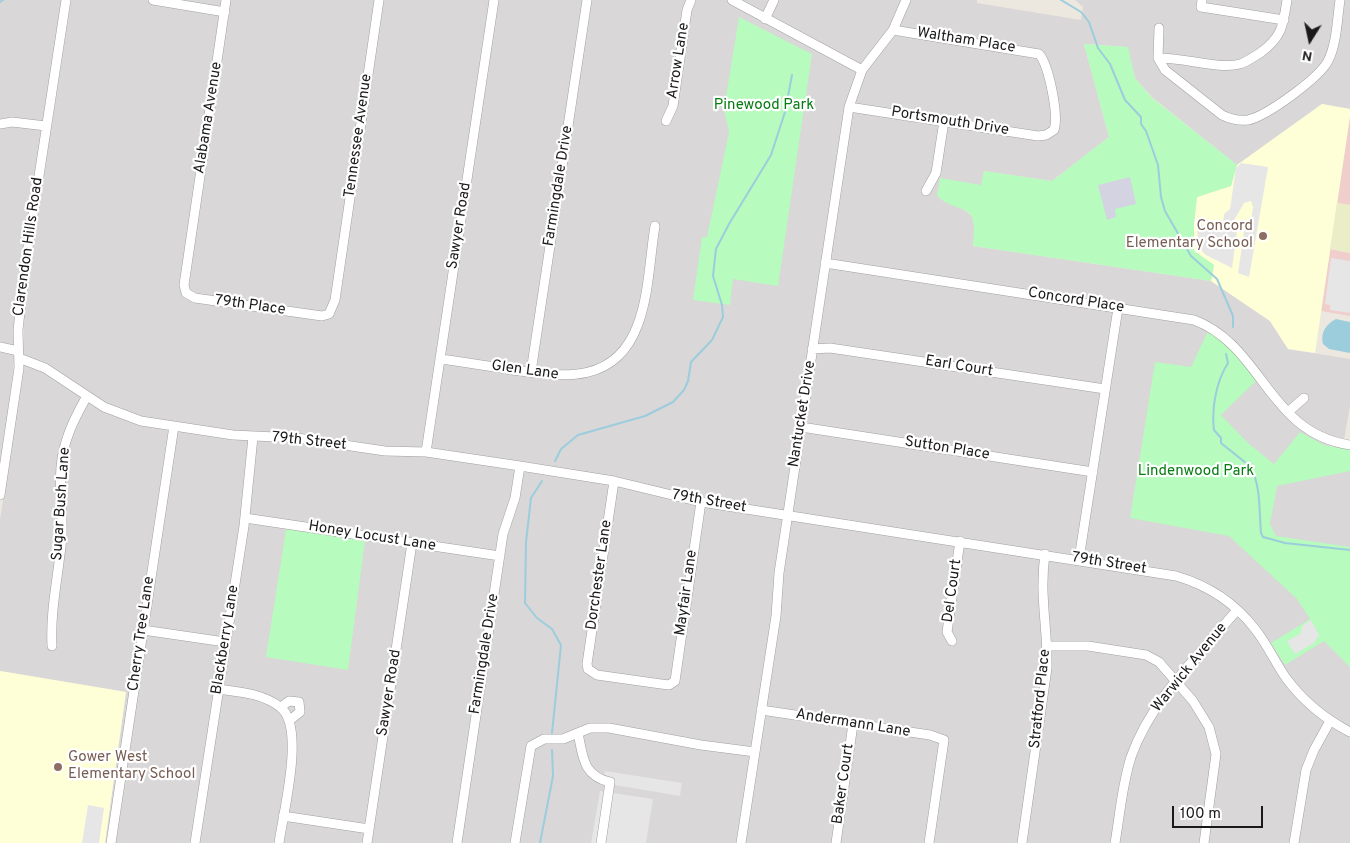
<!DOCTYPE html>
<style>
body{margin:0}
#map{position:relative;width:1350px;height:843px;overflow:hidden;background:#ede8df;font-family:Overpass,sans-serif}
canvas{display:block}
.north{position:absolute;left:1285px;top:15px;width:50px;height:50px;-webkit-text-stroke:4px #fff;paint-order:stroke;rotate:190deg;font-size:14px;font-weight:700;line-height:20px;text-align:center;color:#1a1a1a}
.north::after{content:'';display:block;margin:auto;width:18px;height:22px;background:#1a1a1a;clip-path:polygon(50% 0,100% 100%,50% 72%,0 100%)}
.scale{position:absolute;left:1172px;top:806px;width:91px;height:22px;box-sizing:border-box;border:2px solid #1a1a1a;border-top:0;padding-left:6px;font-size:15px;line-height:18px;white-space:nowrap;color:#1a1a1a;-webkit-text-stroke:4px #fff;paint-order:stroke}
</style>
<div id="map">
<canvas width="1350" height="843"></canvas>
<div class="north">N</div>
<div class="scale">100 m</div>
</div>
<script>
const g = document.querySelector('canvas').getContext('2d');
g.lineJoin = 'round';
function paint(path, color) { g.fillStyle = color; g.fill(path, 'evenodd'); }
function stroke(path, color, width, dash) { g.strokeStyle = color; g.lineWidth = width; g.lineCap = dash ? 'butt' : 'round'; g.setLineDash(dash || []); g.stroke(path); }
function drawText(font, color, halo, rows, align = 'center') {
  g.font = font + ' Overpass,sans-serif'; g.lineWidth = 4.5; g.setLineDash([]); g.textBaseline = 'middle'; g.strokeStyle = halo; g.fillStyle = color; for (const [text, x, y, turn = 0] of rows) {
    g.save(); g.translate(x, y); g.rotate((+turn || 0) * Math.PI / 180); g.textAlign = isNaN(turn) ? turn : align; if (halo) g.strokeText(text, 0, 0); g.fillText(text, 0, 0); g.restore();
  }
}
paint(new Path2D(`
 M0 0H62L18 286 13 375 0 472Z
 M71 0H977V3L1081 20 1083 7 1075 0H1350V109L1322 104 1237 165 1152 97 1135 78 1127 47 1084 44 1109 137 1052 181 984 171 982 185 943 201 959 206 972 216 975 228 973 246 1211 281 1270 321 1288 349 1350 359V405L1344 441 1350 450V843H105L126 692 0 671V520L23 369 24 303Z`), '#d9d7d7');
paint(new Path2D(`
 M1350 116V205L1337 203Z
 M1330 249 1350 253V316L1321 311Z`), '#efcecc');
paint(new Path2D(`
 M1322 104 1350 109V116L1315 353 1288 349 1270 321 1211 281 1214 265 1194 251V223L1197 197 1231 186 1237 165Z
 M0 671 126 692 105 843H0Z`), '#feffd6');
paint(new Path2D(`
 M1337 203 1350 205V253L1330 249Z`), '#eaedc8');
paint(new Path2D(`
 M739 17 812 54 778 286 733 279 730 305 693 300 702 237H707L729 132 724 109Z
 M1084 44 1128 47 1135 78 1151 97 1237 165 1231 186 1197 197 1194 223V251L1214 265 1211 281 973 246C979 198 961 217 937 196L940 178 981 185 984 171 1052 181 1109 137Z
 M1208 331 1233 351 1256 381 1221 415 1248 443 1274 464 1300 432 1324 445 1350 450V471L1277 486 1270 524 1276 536 1350 547V667L1324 641 1285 665 1271 643 1310 619 1297 599 1229 536 1130 518 1155 362 1191 367Z
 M286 529 365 541 348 670 266 657Z`), '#b7fbbe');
paint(new Path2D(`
 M1241 163 1268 167 1249 277 1238 273 1245 226 1250 229 1253 207 1251 201 1244 203 1233 222V229L1237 232 1232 268 1206 255 1198 247 1197 224 1223 227 1224 214 1230 209 1236 168Z
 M1331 258 1350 261V313L1330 310V305L1325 304Z
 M1311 620 1319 635 1314 643 1295 654 1287 641 1300 634 1303 625Z
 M605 771 682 783 680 796 603 783Z
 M600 791 653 799 646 843H591Z
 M88 805 104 808 99 843H82Z`), '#e6e6e6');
paint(new Path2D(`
 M1130 177 1136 204 1115 209 1116 217 1107 220 1098 185Z`), '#d4d3e2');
paint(new Path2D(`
 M1336 319 1350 322V353L1329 349 1323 344C1320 333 1326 324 1336 319Z`), '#9ccddd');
stroke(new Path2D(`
 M1061 0 1081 12 1089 22 1098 48 1110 64 1125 100 1141 117V124L1146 131 1158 165 1161 197 1165 211 1191 256 1217 279 1233 316V327
 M0 2 3 0
 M1226 354 1228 363C1217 380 1211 407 1214 430L1221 438V443L1251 467C1261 488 1259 510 1261 533L1263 537 1285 543 1350 550
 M555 461 561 449 578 435 645 416 673 402 684 390 688 381 691 362 712 340 723 317 722 305 713 276 716 249 729 224 771 155 785 112 792 75
 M542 481 531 498 526 542 525 603 537 618 552 629 561 645 552 733
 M540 843 553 776 552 750`), '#9ccddd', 2);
const minor = new Path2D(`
 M153 0 225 12
 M226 0 184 285 186 293 195 298 322 316 329 314 335 300 379 0
 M732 0 862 70
 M1202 0 1201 7 1284 20
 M765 19 774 0
 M1159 28 1158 58 1165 70 1222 115C1230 119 1239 121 1248 120 1267 116 1319 78 1328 61 1337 43 1337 20 1340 0
 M1158 58C1182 57 1220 70 1240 64 1247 62 1253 57 1260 53 1282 37 1283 26 1287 0
 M849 107 1038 136 1046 135 1054 130C1059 116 1049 65 1039 54L893 30
 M666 121 673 106 687 10 691 0
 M0 124 12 122 46 126
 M926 191 936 173 944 121
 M825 263 1194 320C1263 346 1268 433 1350 445
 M0 347 18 351
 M812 349 830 348 1105 389
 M19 358 45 368 104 407 141 421 233 435 297 438 385 451 426 452 520 466 614 481 701 502 1176 576C1207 585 1235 603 1255 629 1267 644 1275 662 1286 678 1303 701 1325 719 1350 732
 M440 359C464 362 488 366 512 370 564 377 616 385 638 324 649 295 650 256 655 226
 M531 372 587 0
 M1288 412 1304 398
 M801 427 1093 472
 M426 452 494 0
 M614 481 587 664 588 669 597 675 661 684 669 685 675 681 701 502
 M0 495 19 368 18 330 25 267 66 0
 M245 518 500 556
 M1079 559 1118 308
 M143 630 225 642
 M952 641 947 632 960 541
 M52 646C50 609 59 573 62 536 63 513 59 490 61 467 63 441 74 419 87 396
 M1048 646H1088L1146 655 1159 662 1193 701 1209 727 1216 754 1204 843
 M218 689C239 692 262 693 280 707 306 726 283 813 279 843
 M281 707 289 701 299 702 300 712 290 720
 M761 710 930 735 944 740 929 843
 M578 733C583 757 583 776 610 782L601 843
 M283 816 369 829
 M111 843 174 426
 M195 843 244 526 253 437
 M367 843 412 543
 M457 843 503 534 515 498 520 466
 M515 843 531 746 544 739H563L590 728H609L701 745 755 752
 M741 843 776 616 779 573 849 107 862 70 893 30 906 0
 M836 843 853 724
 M1022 843 1047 668C1048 628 1039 596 1045 554
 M1115 843C1120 814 1122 785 1131 757 1151 700 1199 655 1237 610
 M1294 843 1306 770 1314 750 1330 721`);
stroke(minor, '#a1a1a1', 10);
stroke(minor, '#fff', 9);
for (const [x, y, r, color] of [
 [1263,236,5,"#8d6e63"],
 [58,767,5,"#8d6e63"]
]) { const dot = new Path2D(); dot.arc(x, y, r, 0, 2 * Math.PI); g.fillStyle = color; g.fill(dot); stroke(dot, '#fff', 2); }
drawText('15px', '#1a1a1a', '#fff', [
 ["Waltham Place",966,41,9],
 ["Arrow Lane",679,61,-81],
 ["Alabama Avenue",209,118,-81],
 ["Portsmouth Drive",950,122,9],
 ["Tennessee Avenue",359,136,-82],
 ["Farmingdale Drive",559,186,-81],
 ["Sawyer Road",460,226,-81],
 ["Clarendon Hills Road",29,247,-82],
 ["Concord Place",1076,301,9],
 ["79th Place",250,306,8],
 ["Earl Court",959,367,9],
 ["Glen Lane",525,371,8],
 ["Nantucket Drive",803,414,-81],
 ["79th Street",309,442,6],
 ["Sutton Place",947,449,9],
 ["79th Street",709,502,10],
 ["Sugar Bush Lane",62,504,-86],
 ["Honey Locust Lane",372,537,9],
 ["79th Street",1109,564,9],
 ["Dorchester Lane",600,575,-82],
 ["Del Court",953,591,-82],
 ["Mayfair Lane",687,593,-82],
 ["Cherry Tree Lane",142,634,-82],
 ["Blackberry Lane",226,640,-81],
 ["Farmingdale Drive",485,654,-81],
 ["Warwick Avenue",1190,668,-51],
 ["Sawyer Road",390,693,-81],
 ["Stratford Place",1041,699,-84],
 ["Andermann Lane",853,724,9],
 ["Baker Court",844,784,-82]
]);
drawText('15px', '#067b12', '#fff', [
 ["Pinewood Park",764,106],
 ["Lindenwood Park",1196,472]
]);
drawText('15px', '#785e54', '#fff', [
 ["Concord",1253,227],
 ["Elementary School",1253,244],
 ["Gower West",68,758,"left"],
 ["Elementary School",68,775,"left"]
], 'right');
</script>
